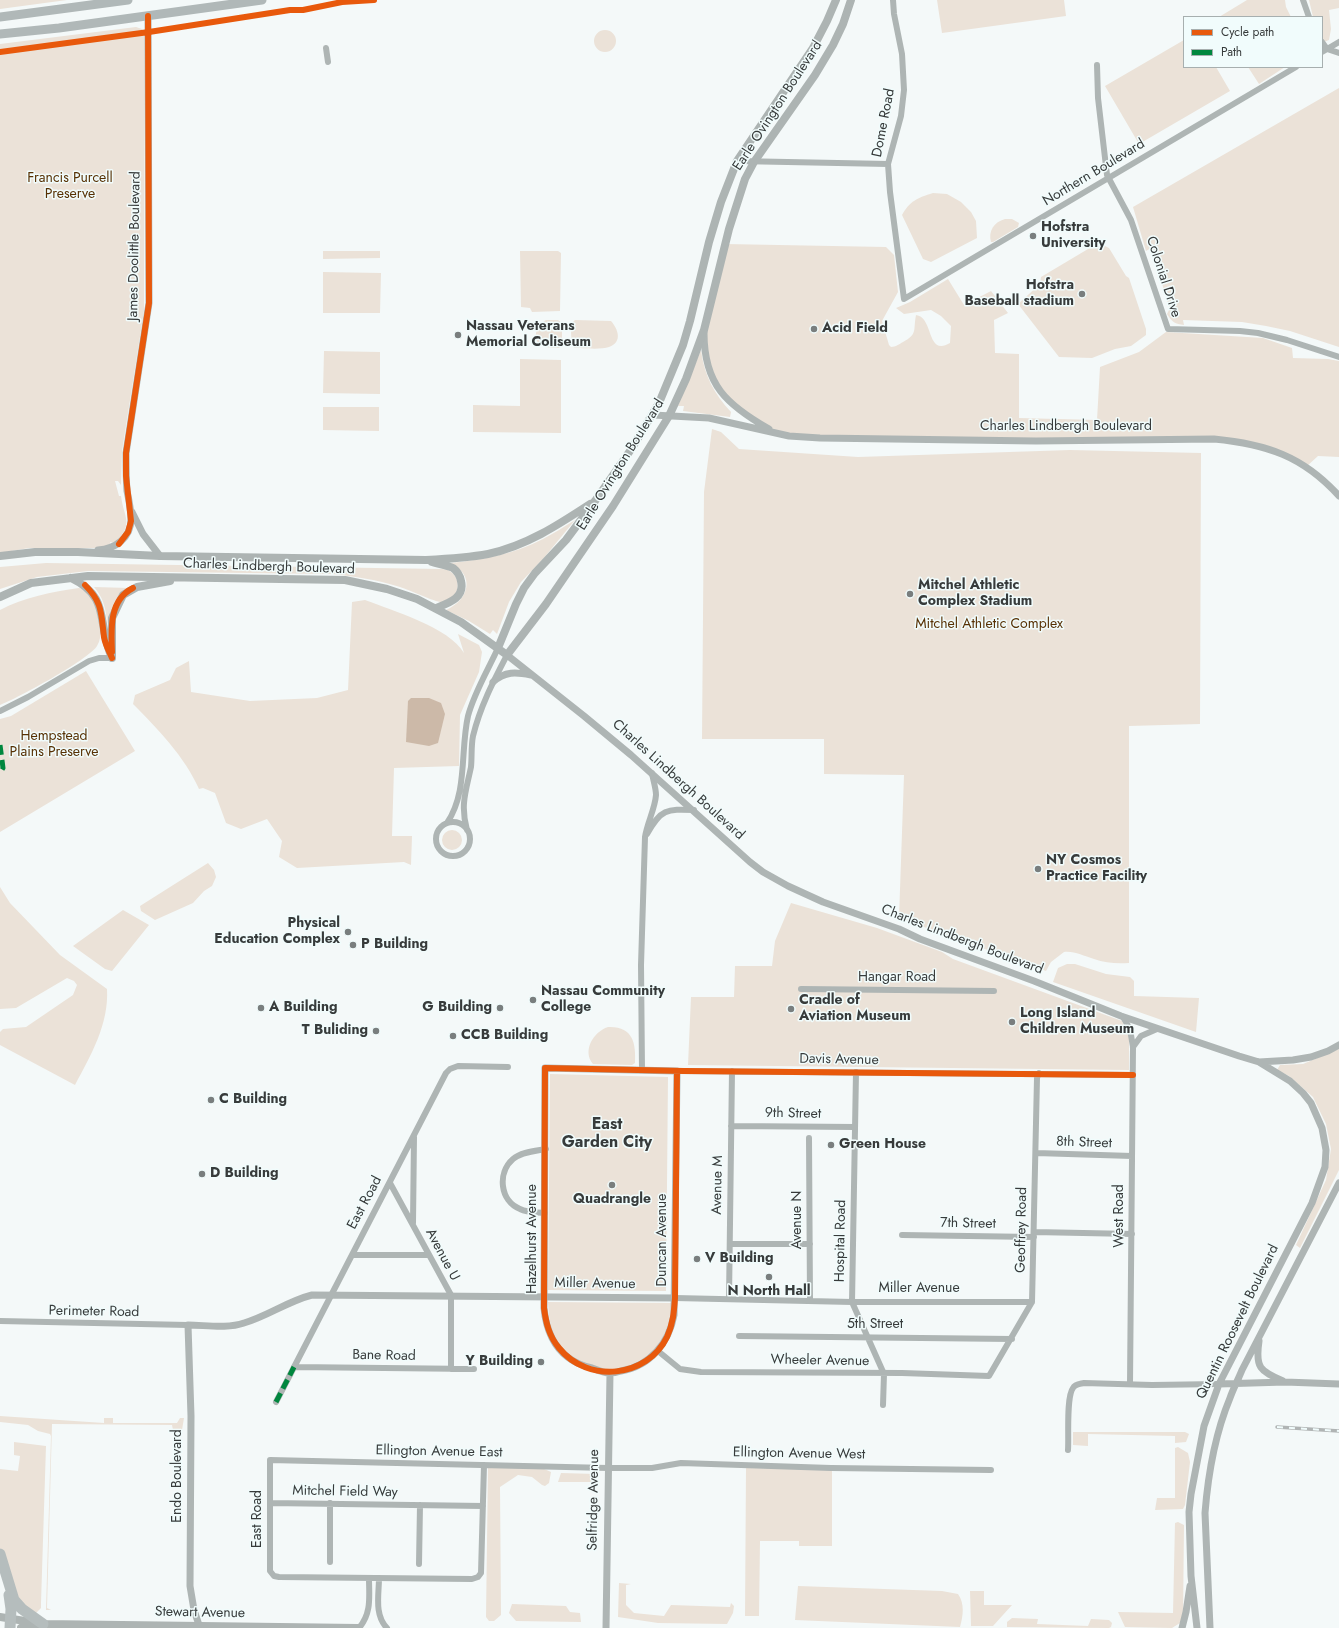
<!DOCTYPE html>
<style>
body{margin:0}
#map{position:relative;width:1339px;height:1628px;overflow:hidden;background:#f4f9f9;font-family:Jost,sans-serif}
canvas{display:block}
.legend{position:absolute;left:1183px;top:16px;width:140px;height:52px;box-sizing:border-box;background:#f1fcfc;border:1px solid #a7afaf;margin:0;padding:5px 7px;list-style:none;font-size:12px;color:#373b3b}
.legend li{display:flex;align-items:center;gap:8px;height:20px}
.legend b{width:20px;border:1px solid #a7afaf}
</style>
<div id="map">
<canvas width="1339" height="1628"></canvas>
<ul class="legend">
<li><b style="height:5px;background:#e8590c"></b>Cycle path</li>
<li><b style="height:5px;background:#00873e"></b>Path</li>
</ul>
</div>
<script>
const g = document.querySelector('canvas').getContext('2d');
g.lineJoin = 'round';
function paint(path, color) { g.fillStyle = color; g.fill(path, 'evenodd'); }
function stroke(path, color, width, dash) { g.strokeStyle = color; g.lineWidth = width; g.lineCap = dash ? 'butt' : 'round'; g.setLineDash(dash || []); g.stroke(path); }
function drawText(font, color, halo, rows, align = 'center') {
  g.font = font + ' Jost,sans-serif'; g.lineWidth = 3; g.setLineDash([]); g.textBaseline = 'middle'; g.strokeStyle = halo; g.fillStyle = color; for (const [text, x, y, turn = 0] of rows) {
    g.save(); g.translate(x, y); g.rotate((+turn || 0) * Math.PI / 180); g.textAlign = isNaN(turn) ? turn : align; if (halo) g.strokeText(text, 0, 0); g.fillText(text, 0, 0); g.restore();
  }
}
paint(new Path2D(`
 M0 0H67L0 9Z
 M937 0H1064L1066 16 942 33Z
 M1247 0H1285L1286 7 1291 17H1219Z
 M1309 0H1339V8L1329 10 1331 29 1329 40 1324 42 1322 37V17H1313Z
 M136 27 142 29 143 31 139 32V35H145V39L144 286V311L122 451 121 485 118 481H115L119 496H121C124 519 134 522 116 543L110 542V545L105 548H29L0 553V44Z
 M594 41a11 11 0 1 1 22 0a11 11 0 1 1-22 0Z
 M1184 40V67H1216L1230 91 1139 144 1105 86Z
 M1248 67H1285L1259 84Z
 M1339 88V347L1290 331 1266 326 1242 322 1183 320 1184 325C1175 324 1172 322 1167 314L1170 308 1168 303 1151 248 1146 251 1133 207Z
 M933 193 947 194 961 202 971 212 976 221 977 238 931 262 923 259 902 215C910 201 917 198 933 193Z
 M1005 219H1012L1019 223 1018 227 993 242H991C988 231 994 222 1005 219Z
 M725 244 886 247 894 255 898 292 882 321 889 345 891 347C896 347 899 344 903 342 918 334 913 330 916 315 934 317 926 357 950 343L951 326 941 316 931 310 904 314 896 308 910 302 948 279 964 305 991 291 1008 313 994 320 995 353 1019 354V418L1097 420 1100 367 1139 352 1166 332 1263 338 1292 348 1293 358 1328 359 1339 361V457L1318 456 1306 467 1241 441H895L776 433 749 418 718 387 704 346Z
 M1103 245 1109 248 1126 276 1129 278 1146 329V335L1131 346 1115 349 1092 358 1059 357 1018 304 1040 284 1041 277 1088 249Z
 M323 251H380V258L323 259Z
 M520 251H558L561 253 560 311 532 312 530 308 521 307Z
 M323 272 381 273 380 313H323Z
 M546 320H558L562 323V346L559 348C555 348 550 348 546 347 530 343 535 326 546 320Z
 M575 320 611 321C618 329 623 342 609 347 601 350 582 348 574 348 571 341 569 325 575 320Z
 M701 350C704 375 714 394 731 412L730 417 683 411 684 406H678Z
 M324 351 380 352V394L323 393Z
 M520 359 561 360V433L473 432V405L520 406Z
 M323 407H379V431L323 430Z
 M712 429 721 432 739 449 858 457 1070 450 1201 453 1200 724 1129 726V963C1117 964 1105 963 1094 959 1083 956 1075 951 1064 952L1051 962 1046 971 899 918 904 775 824 774V739H702L704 492Z
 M575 520 543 559 521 582 509 602 497 634 493 630 490 634 469 621 446 610C469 600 476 575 450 563 482 560 514 554 543 539 554 533 564 527 575 520Z
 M46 563 442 569C445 569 449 570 451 572 463 581 458 600 443 602 436 603 410 590 400 587 377 580 355 576 331 574L88 571 37 577 0 589V567Z
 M94 587 129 588C116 598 111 608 108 625 105 609 105 600 94 587Z
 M79 588C92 591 94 598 96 610 99 621 104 635 97 646 88 660 18 698 0 705V610C24 597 52 592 79 588Z
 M365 600C393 611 449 627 464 653L458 634 479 645 482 652 479 672 460 715 459 766 394 768 392 836H412L411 865 404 862 297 868 279 857 282 841 267 819 241 829 226 823 215 793 203 788 199 789C185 757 157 728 133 704L135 695 170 680 176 668 189 661 191 692 250 701 317 698 348 690 352 602Z
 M86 671 135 751 0 832V719L11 716Z
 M442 840a10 10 0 1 1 20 0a10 10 0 1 1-20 0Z
 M208 863 214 870 216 877 212 886 204 891 193 903 155 920 141 911 140 906Z
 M0 887 10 903 60 955 107 989C109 1024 91 1055 75 1085L0 1045V1032L3 1029 26 1027 73 995 77 985 74 981 67 978 16 1008 0 1009Z
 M791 903 877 928 942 952 953 959 1122 1021 1129 1034V1070L688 1065 691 997H734L735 966H772L775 941Z
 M123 910 149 925 112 971 105 969 73 946Z
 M1067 964H1075L1106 974 1130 977 1134 981V996L1199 998 1196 1032 1053 982 1058 968Z
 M608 1027C633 1026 636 1043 635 1063L632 1065 593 1064C582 1051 593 1032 608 1027Z
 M1339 1049V1170L1300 1248 1296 1245 1326 1180 1331 1149 1326 1124 1313 1097 1289 1076 1277 1070 1280 1065 1303 1064Z
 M550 1074 668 1077 666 1291 548 1290Z
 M548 1302 671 1303C673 1311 670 1320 667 1327 664 1336 660 1344 654 1351 651 1354 647 1356 644 1358 634 1364 621 1369 609 1370 594 1371 569 1358 560 1346 550 1333 549 1318 548 1302Z
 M0 1416 104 1423V1418H113V1423H177L180 1418H184L182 1430H173L172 1425 52 1424 47 1608 51 1610H46L51 1436 50 1434 38 1431 28 1425 0 1422Z
 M1073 1432H1185L1189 1434 1186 1442 1175 1443V1436L1088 1434V1446L1073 1445Z
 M14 1442 46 1446 41 1603V1608L36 1613 17 1602 6 1558 0 1548V1469L18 1471 20 1456 14 1455Z
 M1178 1447 1188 1453 1190 1462 1185 1505 1183 1509 1155 1510 1157 1498H1175V1448Z
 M488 1467 542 1468 551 1472 549 1483 545 1486 542 1485 532 1477 518 1475 500 1487 501 1615 494 1621H489L486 1617Z
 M746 1468 832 1469V1546H799V1541H760L759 1616H745Z
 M561 1473 596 1474 598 1484 596 1485V1482H558Z
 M1178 1522 1184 1525 1183 1618 1180 1623 1172 1628 1125 1627 1118 1612 1173 1613 1175 1523Z
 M619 1583 631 1584 626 1585V1605L634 1613 664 1616 671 1605 730 1607 731 1603 734 1606 733 1613 727 1624 658 1623 618 1617Z
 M798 1586 942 1591 958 1594C965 1604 963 1616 960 1627L795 1620Z
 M970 1591H984V1605H1012L993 1626H971Z
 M512 1604 566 1606 570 1612 580 1613 581 1622 516 1621 509 1613Z
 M1012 1618 1038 1619 1037 1624 1088 1626 1091 1619 1109 1620 1112 1623 1111 1627 1109 1628 1007 1627V1622Z`), '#ebe2d8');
paint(new Path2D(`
 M411 698H429L441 703 445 714 438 743 429 746 406 742 408 701Z`), '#ccb9a8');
stroke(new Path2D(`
 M893 0 894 14 902 54 904 90 901 116 888 164 890 192 904 299 1296 67
 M1303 0 1309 17
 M1322 42 1327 49 1339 53
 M326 48 328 62
 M1322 52 1339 42
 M1097 65 1098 98 1107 175 1131 220 1168 329 1240 331 1258 333 1287 340 1339 357
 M737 161 888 164
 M0 711 28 697 89 661 99 658H112
 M436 839a17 17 0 1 1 34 0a17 17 0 1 1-34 0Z
 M447 823C468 792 460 751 468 716 474 693 488 670 498 648
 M467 830C460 805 466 791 471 767 472 757 471 746 473 736 480 707 493 682 507 655
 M647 834C661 809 666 809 694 810
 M801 989 994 991
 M1123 1017 1130 1029 1133 1047 1130 1384
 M1133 1047 1141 1036 1157 1029
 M642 1070 641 965 645 837C647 823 655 809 656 795 656 788 653 780 652 773
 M677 1071 1133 1075
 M856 1072 852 1302 884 1374 883 1405
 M731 1126 855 1127
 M809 1138 810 1301
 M1036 1153 1132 1156
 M390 1183 451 1295V1369
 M545 1213C536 1212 528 1213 520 1209 500 1201 497 1173 513 1159 521 1152 535 1151 546 1149
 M413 1223 414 1137
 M1034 1232 1132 1234
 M902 1235 1034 1237
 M730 1244H810
 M352 1255H429
 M675 1298 852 1302H1032
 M729 1299 732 1071
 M0 1321 188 1325
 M739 1336 1012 1339
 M658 1351 680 1369 701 1372 902 1373 989 1376 1032 1302 1037 1078 1039 1073
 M294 1367 474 1369
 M276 1402 446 1073 450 1069 458 1066 508 1067
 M1068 1450C1069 1437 1066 1397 1073 1388 1075 1384 1080 1384 1084 1383L1152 1385 1219 1384
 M484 1465 481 1573 478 1577 472 1579 279 1577 274 1576 270 1571V1460L608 1468H652L681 1463 831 1468 991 1470
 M270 1503 483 1506
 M330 1562V1503
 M419 1564 420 1505
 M379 1578C379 1594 374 1615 387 1628
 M359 1628C372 1613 369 1596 369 1578`), '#aeb5b4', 6);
stroke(new Path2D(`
 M704 333C704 385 727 405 769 429
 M653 415 709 418 789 436 820 438 1036 441 1214 439C1266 444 1303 456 1339 496
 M132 512 143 534 160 556
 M98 550C115 549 131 538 131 519 131 509 129 500 127 491 126 478 126 466 126 453L149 303 148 16
 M507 655 584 716 631 755 750 862 763 872 788 886 823 902 899 929 920 939 1034 981 1121 1016 1239 1056 1259 1062 1293 1060 1311 1057 1328 1051 1339 1045
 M493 682C505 671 516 672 531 675
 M545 1068 677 1071 674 1315C669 1343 650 1366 621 1371 618 1372 613 1373 609 1373 604 1373 597 1370 592 1368 574 1364 560 1354 552 1338 547 1328 545 1319 544 1308Z
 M1259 1341C1255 1368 1260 1371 1283 1381
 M1219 1384 1285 1382 1339 1384
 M200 1628 194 1610 190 1586 191 1416 188 1325C205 1325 227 1329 244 1323 268 1316 288 1301 312 1295L675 1298
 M606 1628 610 1373
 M1182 1628 1186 1612 1190 1586
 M1197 1628 1191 1576 1189 1512 1191 1494 1204 1426 1219 1384 1312 1203 1325 1167 1326 1150 1322 1128 1311 1103 1303 1093 1290 1081 1259 1062
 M1210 1628 1205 1513C1208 1475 1215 1434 1230 1398 1233 1389 1238 1380 1242 1370L1339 1183`), '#aeb5b4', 7);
stroke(new Path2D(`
 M0 556 35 552H78L160 556 426 560C447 559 467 558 488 554 526 546 558 525 590 504
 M432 562C438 564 447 565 453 568 457 571 460 576 461 581 465 598 449 603 436 608
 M71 578C110 597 97 619 110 653
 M0 597 31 583 88 576 345 580 387 589 417 599 461 622 507 655 546 604 613 506 669 416 686 379 704 330 729 229 745 179 754 162 815 75 833 45 843 24 851 0
 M498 648 516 604 524 588 535 573 566 540 595 501 632 448 659 403 683 345 690 321 709 242 721 202 737 161 813 48 827 21 836 0
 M112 658V618L123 595 137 587 170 581
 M0 1617 43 1624 358 1628
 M21 1628 38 1625`), '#adb4b3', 8);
stroke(new Path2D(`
 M0 17 128 0
 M0 34 59 28 262 0`), '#b0b8b8', 9);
stroke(new Path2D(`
 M0 1554 14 1600 22 1609 43 1624
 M9 1595 11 1609 10 1628`), '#b5bdbd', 11);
const rail = new Path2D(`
 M1277 1427 1339 1431`);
stroke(rail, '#b0b4b4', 3.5);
stroke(rail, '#f1fcfc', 2, [6]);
stroke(new Path2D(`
 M0 745 3 768 0 773
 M276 1402 294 1367`), '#00873e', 5, [10, 5]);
stroke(new Path2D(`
 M0 52 149 32 290 10H303L342 2 374 0
 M119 544 128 532 131 521 126 476V453L149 303 148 16
 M85 585C103 603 101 614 104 637 105 644 109 651 112 658
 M112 652C111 629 109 600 133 588
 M677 1071 675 1298C674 1312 673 1324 667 1337 647 1378 588 1384 559 1348 549 1336 546 1323 544 1308L545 1068 684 1071 1133 1075`), '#e8590c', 6);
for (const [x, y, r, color] of [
 [1033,236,4,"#797e7e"],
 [1082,294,4,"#797e7e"],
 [814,329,4,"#797e7e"],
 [458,335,4,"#797e7e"],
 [910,594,4,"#797e7e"],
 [1038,869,4,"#797e7e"],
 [348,932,4,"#797e7e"],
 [353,945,4,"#797e7e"],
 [533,1000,4,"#797e7e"],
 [261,1008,4,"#797e7e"],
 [500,1008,4,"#797e7e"],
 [791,1009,4,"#797e7e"],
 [1012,1022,4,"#797e7e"],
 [376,1031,4,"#797e7e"],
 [453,1036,4,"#797e7e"],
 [211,1100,4,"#797e7e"],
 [831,1145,4,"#797e7e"],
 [202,1174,4,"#797e7e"],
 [612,1185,4,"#797e7e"],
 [697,1259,4,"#797e7e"],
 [769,1277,4,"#797e7e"],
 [541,1362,4,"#797e7e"]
]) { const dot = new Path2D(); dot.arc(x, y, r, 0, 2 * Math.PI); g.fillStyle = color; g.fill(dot); stroke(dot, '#f1fcfc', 1.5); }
drawText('14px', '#373b3b', '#f1fcfc', [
 ["Earle Ovington Boulevard",778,106,-57],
 ["Dome Road",884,123,-79],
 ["Northern Boulevard",1094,173,-31],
 ["James Doolittle Boulevard",135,246,-89],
 ["Colonial Drive",1163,277,72],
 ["Charles Lindbergh Boulevard",1066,427],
 ["Earle Ovington Boulevard",621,465,-58],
 ["Charles Lindbergh Boulevard",269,567,2],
 ["Charles Lindbergh Boulevard",678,780,42],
 ["Charles Lindbergh Boulevard",962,940,21],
 ["Hangar Road",897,978],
 ["Davis Avenue",839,1060,1],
 ["9th Street",793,1114,1],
 ["8th Street",1084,1143,2],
 ["Avenue M",718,1185,-89],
 ["East Road",365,1203,-62],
 ["West Road",1120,1216,-90],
 ["Avenue N",798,1220,-90],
 ["7th Street",968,1224,1],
 ["Geoffrey Road",1022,1230,-89],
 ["Hazelhurst Avenue",533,1239,-90],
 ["Duncan Avenue",663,1240,-90],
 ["Hospital Road",841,1241,-89],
 ["Avenue U",442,1255,62],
 ["Miller Avenue",595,1284,1],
 ["Miller Avenue",919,1289],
 ["Perimeter Road",94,1312,1],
 ["Quentin Roosevelt Boulevard",1238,1322,-64],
 ["5th Street",875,1325],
 ["Bane Road",384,1356,1],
 ["Wheeler Avenue",820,1361,1],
 ["Ellington Avenue East",439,1452,1],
 ["Ellington Avenue West",799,1454,1],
 ["Endo Boulevard",178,1476,-90],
 ["Mitchel Field Way",345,1492,1],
 ["Selfridge Avenue",594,1500,-89],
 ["East Road",258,1519,-90],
 ["Stewart Avenue",200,1613,1]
]);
drawText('14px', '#573003', '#f1fcfc', [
 ["Francis Purcell",70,179],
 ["Preserve",70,195],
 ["Mitchel Athletic Complex",989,625],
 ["Hempstead",54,737],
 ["Plains Preserve",54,753]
]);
drawText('bold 14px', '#373b3b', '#f1fcfc', [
 ["Hofstra",1041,228],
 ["University",1041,244],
 ["Hofstra",1074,286,"right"],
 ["Baseball stadium",1074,302,"right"],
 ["Nassau Veterans",466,327],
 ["Memorial Coliseum",466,343],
 ["Acid Field",822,329],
 ["Mitchel Athletic",918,586],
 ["Complex Stadium",918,602],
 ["NY Cosmos",1046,861],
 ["Practice Facility",1046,877],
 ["Physical",340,924,"right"],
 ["Education Complex",340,940,"right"],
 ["P Building",361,945],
 ["Nassau Community",541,992],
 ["College",541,1008],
 ["Cradle of",799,1001],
 ["Aviation Museum",799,1017],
 ["A Building",269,1008],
 ["G Building",492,1008,"right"],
 ["Long Island",1020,1014],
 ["Children Museum",1020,1030],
 ["T Buliding",368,1031,"right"],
 ["CCB Building",461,1036],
 ["C Building",219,1100],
 ["Green House",839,1145],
 ["D Building",210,1174],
 ["Quadrangle",612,1200,"center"],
 ["V Building",705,1259],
 ["N North Hall",769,1292,"center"],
 ["Y Building",533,1362,"right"]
], 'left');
drawText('bold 16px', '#373b3b', '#f1fcfc', [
 ["East",607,1125],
 ["Garden City",607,1143]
]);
</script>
